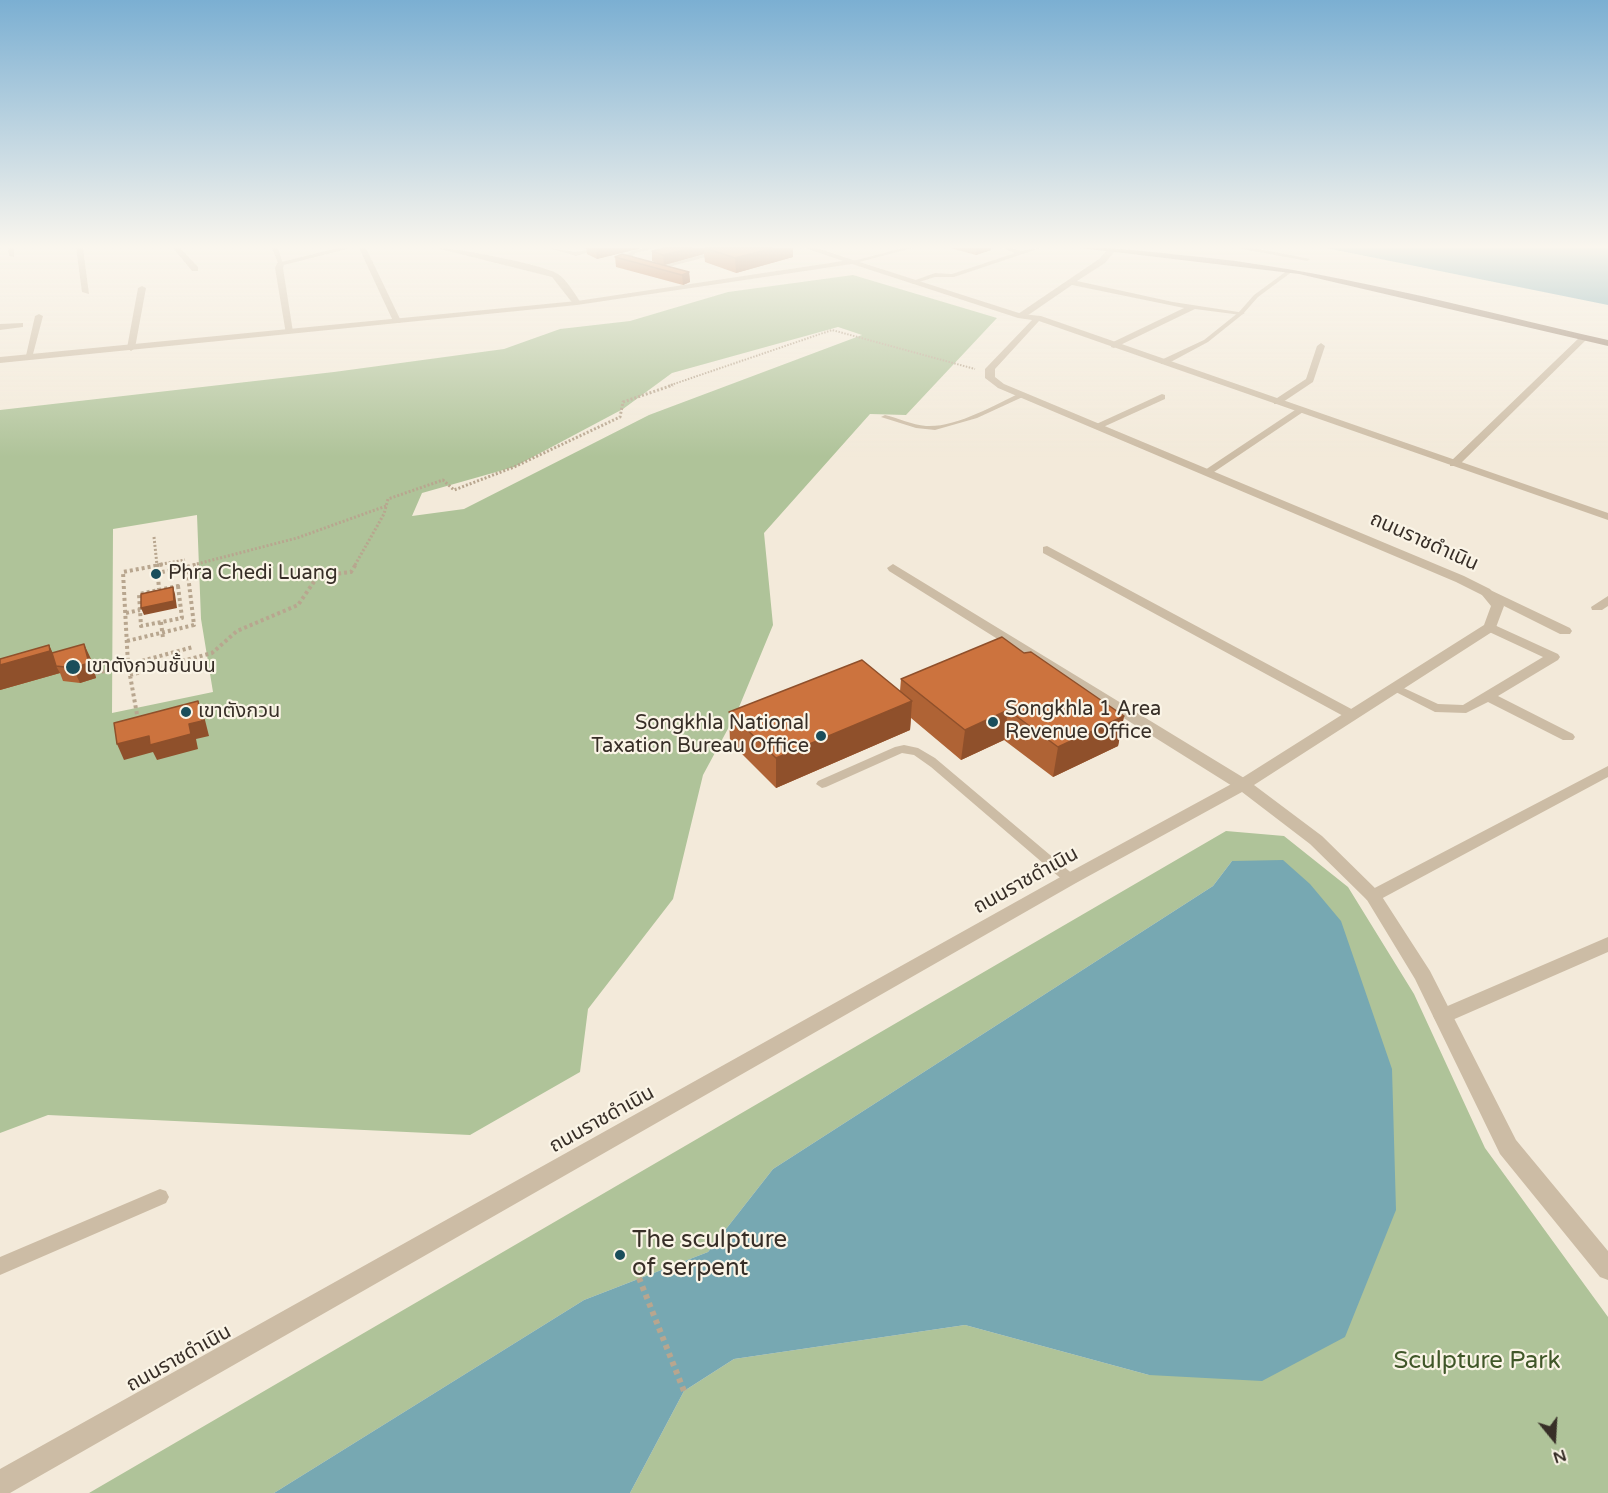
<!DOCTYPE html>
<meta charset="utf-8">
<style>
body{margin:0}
#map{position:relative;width:1608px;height:1493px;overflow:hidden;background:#f3eada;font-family:"Varela Round",sans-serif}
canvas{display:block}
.north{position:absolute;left:1524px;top:1409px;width:60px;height:60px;-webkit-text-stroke:4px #faf4e6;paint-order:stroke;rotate:162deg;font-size:16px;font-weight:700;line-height:24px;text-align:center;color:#372e27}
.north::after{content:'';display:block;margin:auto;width:21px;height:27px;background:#372e27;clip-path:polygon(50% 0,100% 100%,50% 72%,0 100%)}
</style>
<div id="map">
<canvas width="1608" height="1493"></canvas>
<div class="north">N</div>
</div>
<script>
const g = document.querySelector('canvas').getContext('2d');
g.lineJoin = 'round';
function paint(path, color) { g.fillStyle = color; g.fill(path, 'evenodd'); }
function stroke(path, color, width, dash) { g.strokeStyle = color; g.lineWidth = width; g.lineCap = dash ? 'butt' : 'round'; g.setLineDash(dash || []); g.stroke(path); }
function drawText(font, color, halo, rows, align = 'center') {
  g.font = font + ' "Varela Round","Noto Sans Thai",sans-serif'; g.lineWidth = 4.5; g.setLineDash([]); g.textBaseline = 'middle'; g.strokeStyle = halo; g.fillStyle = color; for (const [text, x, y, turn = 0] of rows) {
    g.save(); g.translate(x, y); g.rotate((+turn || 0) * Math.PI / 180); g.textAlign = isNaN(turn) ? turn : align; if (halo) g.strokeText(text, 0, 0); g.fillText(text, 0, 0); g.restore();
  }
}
paint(new Path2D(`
 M853 275 997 318 906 415 870 414 764 533 773 625 737 712 703 775 673 899 588 1009 580 1072 470 1135 48 1115 0 1133V410L334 372 504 349 560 329 630 321 728 292ZM838 327 862 335 649 415 464 509 412 516 422 493 514 467 623 409 672 373ZM197 515 201 619 213 692 112 713 113 529Z
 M1226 831 1284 836 1348 887 1414 994 1485 1148 1608 1317V1493H630L684 1391 734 1359 965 1325 1149 1375 1232 861 1213 886 773 1169 708 1252 584 1300 274 1493H89Z`), '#afc399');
paint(new Path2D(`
 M1326 248H1608V305Z
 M1283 860 1310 884 1341 921 1392 1069 1396 1210 1345 1337 1262 1381 1149 1375 965 1325 734 1359 684 1391 630 1493H274L584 1300 708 1252 773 1169 1213 886 1232 861Z`), '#77a8b2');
stroke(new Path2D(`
 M668 386 832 330 975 369`), '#b8a68f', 2, [1.5, 1.5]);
stroke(new Path2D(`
 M154 537 157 565
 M157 565 185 560
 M193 565 297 538 386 506
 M355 565 384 514 388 499 443 480 454 490 514 467 620 417 623 402 673 385`), '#b8a68f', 3, [2, 2]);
stroke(new Path2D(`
 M157 564 159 589
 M187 567 199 564
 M178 586 182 618 141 626 139 594Z
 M126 613 140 610
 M161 622 163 638
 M127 641 194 625 187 567 157 573
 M90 675 193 647
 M130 675 212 653 237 631 298 605 318 576 351 572 356 564
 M138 720 128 664 123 572 165 564`), '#b8a68f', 4, [3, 3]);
stroke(new Path2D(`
 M639 1278 684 1391`), '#b8a68f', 6, [4.5, 4.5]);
paint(new Path2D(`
 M8 248H14V257L9 256Z
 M272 248H278L283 264 278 263Z
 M645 248H655L636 253 630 258 657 266 731 248H740L657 270 622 258 632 251Z
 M903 248H912L852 264 849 262Z
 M1003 248H1011L1021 251 1041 248 954 277H935L913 284 910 282 935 273 952 274 1015 253Z
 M1288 270 1293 271 1258 297 1243 314 1208 342 1167 364H1161V360L1204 340 1239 312 1254 295Z
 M1020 393 1027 395 977 418 935 430 916 428 881 417 885 415C898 418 912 425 926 426 955 428 995 405 1020 393Z
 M904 745 918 748 935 758 1075 876 1077 879 1075 882H1065L931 767 914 755 902 753 826 787 822 788 816 784 818 781 895 747Z
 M160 1189 166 1191 169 1197 166 1203 0 1275V1257Z`), '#ccbca5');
paint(new Path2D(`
 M76 248H83L89 294 82 292Z
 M173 248H180L198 267V271H192Z
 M338 248H351L284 265 283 268 293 332 286 334 275 268 277 263Z
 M359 248H366L401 321 400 323 393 321Z
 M436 248C453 247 546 265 558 274 567 280 575 294 581 303L574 305 552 277Z
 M549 248 576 252 603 248 576 256Z
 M1109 248 1116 250 1105 263 1077 281 1173 302 1245 313 1241 315 1195 309 1114 348 1111 347V343L1184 308 1072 285 1024 318H1018V314L1099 259Z
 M1237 248H1253L1311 259 1307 261Z
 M142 286 146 288 135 348 131 351 127 348 138 288Z
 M39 314 43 316 32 358 25 360 35 316Z
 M23 323V327L0 330V324Z
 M1581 336 1588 338 1458 466H1450V462Z
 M1321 343 1325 346 1313 382 1280 404H1274V400L1306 379 1317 346Z
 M1162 394 1165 395V399L1101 428 1092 426Z
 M1298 408 1306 410 1211 474 1207 475 1202 472Z
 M1047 546 1357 712 1359 715 1352 719 1347 718 1043 553V547Z
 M893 564 1249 781 1251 785 1243 790 1237 789 889 571 887 568Z
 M1486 588 1570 628 1572 631 1570 634H1560L1482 595 1480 592Z
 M1608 596V606L1602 610H1592L1591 607Z
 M1490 623 1558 654 1560 657 1558 660 1498 696 1573 734 1575 737 1573 740H1563L1488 702 1466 713 1435 712 1388 688 1395 684 1438 704 1463 705 1543 657 1485 630 1483 627Z
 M1608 766V777L1379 900 1373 902 1367 900 1364 896 1367 892Z
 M1608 937V952L1450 1021 1443 1024 1436 1021 1433 1016 1436 1011Z`), '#ccbca5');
paint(new Path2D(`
 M805 248H816L1022 314 1041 316 1608 513V520L1039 321 995 369V377L1004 384 1464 576 1490 589 1504 606 1495 630 1254 785 1322 836 1379 892 1430 971 1516 1140 1608 1251V1280L1600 1277 1500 1154 1415 979 1367 900 1310 844 1242 792 1076 883 10 1493H0V1469L1064 875 1237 781 1484 625 1491 606 1482 595 1456 582 998 388 985 378V369L1032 320 1018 318 852 264 577 305 0 363V357L577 301 843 261Z`), '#ccbca5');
paint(new Path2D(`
 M1081 248C1114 247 1148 252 1181 255 1326 268 1467 308 1608 340V346L1299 274Z`), '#9f8a76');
paint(new Path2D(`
 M586 248H641L597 259 587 254Z
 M665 248H793V257L736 273 705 262 704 254 664 265 689 272 690 282 683 285 616 267 615 257 662 265 652 261V251Z
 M950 248H991V250L976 255Z
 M49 645 52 653 91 659 96 678 80 683 63 681 60 673 0 690V659Z
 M1024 653 1124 716 1118 746 1053 777 1004 740 961 760 911 718 910 730 776 788 730 742 729 712 900 691 901 679Z`), '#af6335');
paint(new Path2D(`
 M600 248H641L597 259 596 249Z
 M692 248H704V254L664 265 663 255Z
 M773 248H793V257L736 273 735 258Z
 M976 248H991V250L976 255Z
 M689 272 690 282 683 285 682 275Z
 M173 587 175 594 177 608 144 615 141 608Z
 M84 644 91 659 96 678 80 683 73 668Z
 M49 645 59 666H56L60 673 0 690V665Z
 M198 701 204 716 209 736 196 739 198 749 157 760 153 752 124 760 117 744 189 724Z
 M912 701 910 730 776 788V758Z
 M1008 710 1004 740 961 760 965 730Z
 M1124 716 1118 746 1053 777 1058 747Z`), '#8f502b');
const building = new Path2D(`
 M665 248H692L663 255 652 251Z
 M705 248H773L735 258Z
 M622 254 689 272 682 275 615 257Z
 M173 587 174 601 141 608V594Z
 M1002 637 1024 653 1031 652 1124 716 1058 747 1008 710 965 730 901 679Z
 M84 644 89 663 73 668 56 666 52 653Z
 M49 645 50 651 0 665V659Z
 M862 660 912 701 776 758 729 712Z
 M198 701 202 721 189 724 191 734 150 745 149 736 117 744 114 723Z`);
paint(building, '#cc733e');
stroke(building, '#8f502b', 1.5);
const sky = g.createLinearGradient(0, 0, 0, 457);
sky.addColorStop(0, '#7bafd2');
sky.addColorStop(0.54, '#faf6ee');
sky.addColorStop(1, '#faf6ee00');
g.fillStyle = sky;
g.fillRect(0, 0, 1608, 457);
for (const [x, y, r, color] of [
 [156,574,6,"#1a4e5b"],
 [73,667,8,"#1a4e5b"],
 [186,712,6,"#1a4e5b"],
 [993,722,6,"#1a4e5b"],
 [821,736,6,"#1a4e5b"],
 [620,1255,6,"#1a4e5b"]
]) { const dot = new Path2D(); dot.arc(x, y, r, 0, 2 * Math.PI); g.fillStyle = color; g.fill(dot); stroke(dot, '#faf4e6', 2); }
drawText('20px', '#372e27', '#faf4e6', [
 ["ถนนราชดำเนิน",1424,542,24],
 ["ถนนราชดำเนิน",1026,881,-29],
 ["ถนนราชดำเนิน",602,1120,-29],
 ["ถนนราชดำเนิน",179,1359,-29]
]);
drawText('20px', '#372e27', '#faf4e6', [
 ["Phra Chedi Luang",168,574],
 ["เขาตังกวนชั้นบน",86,667],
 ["Songkhla 1 Area",1005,710],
 ["Revenue Office",1005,733],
 ["เขาตังกวน",198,712],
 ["Songkhla National",809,724,"right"],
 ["Taxation Bureau Office",809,747,"right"]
], 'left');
drawText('24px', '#372e27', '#faf4e6', [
 ["The sculpture",632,1241],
 ["of serpent",632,1269]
], 'left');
drawText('24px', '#405729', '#faf4e6', [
 ["Sculpture Park",1477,1362]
]);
</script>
